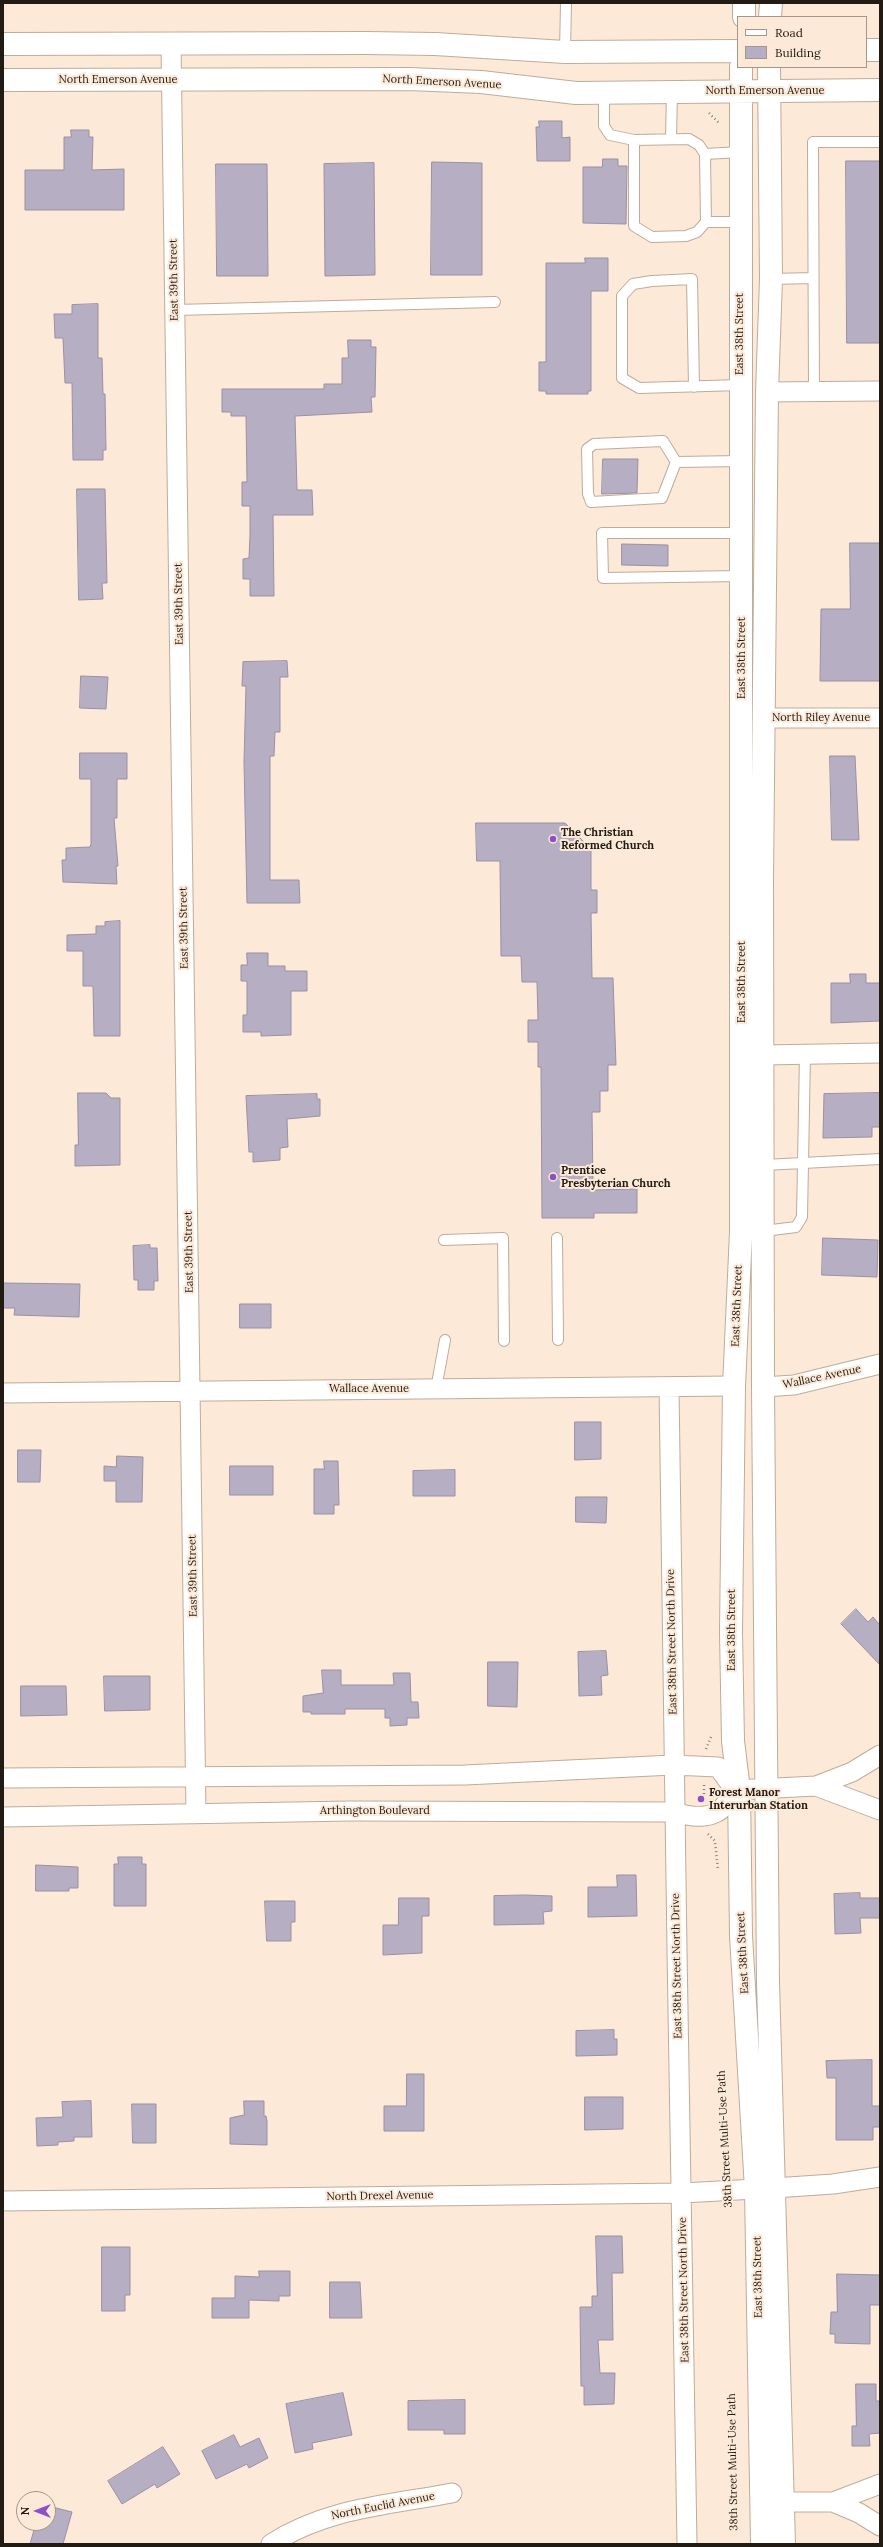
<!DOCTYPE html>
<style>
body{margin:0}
#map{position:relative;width:883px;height:2547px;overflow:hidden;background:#fce9d7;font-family:Lora,serif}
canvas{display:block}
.frame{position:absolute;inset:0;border:4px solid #211b14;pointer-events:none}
.legend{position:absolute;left:737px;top:16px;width:130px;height:52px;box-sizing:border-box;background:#fce9d7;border:1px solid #a49789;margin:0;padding:5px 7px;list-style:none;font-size:12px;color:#211b14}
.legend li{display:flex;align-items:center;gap:8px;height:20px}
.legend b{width:20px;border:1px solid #a49789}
.north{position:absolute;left:16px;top:2491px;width:40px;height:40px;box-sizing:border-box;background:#fce9d7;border:1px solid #a49789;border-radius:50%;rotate:270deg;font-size:11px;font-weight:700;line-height:16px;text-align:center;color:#211b14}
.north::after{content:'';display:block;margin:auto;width:14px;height:18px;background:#8b50c6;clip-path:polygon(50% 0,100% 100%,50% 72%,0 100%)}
</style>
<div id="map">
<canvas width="883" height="2547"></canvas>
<div class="frame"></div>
<ul class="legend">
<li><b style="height:5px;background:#fff"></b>Road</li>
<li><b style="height:11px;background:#b6aec3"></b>Building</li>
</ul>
<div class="north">N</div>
</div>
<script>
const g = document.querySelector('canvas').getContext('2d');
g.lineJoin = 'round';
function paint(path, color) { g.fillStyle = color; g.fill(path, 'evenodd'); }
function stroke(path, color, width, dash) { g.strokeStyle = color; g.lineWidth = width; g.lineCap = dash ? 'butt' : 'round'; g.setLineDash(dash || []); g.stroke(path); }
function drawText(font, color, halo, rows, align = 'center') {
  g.font = font + ' Lora,serif'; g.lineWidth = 4; g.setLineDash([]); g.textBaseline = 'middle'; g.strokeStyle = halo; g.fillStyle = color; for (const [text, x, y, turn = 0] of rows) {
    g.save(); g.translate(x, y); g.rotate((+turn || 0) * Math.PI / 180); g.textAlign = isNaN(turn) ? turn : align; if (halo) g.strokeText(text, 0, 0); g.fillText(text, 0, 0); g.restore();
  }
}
const building = new Path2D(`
 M539 121H562V138L570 137V161H537L536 127H539Z
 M71 130H89V137H93L92 170 124 169V210H25V170H64V137H71Z
 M603 159H618V166H627L626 224 583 223V167H602Z
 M846 161H880V343H847Z
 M432 162 482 163V275H431Z
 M374 163 375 275 325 276 324 164Z
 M216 164H267L268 276H217Z
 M585 258H608V291H591V391H588V394H546V391H539V362H546V263H585Z
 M98 304V358H102L103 394H105L106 450H103V460H73L72 383H65L63 338H55L54 314H72V305Z
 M348 340H371V347H376L375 397H371L372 412 295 416 297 490H312L313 515H273L274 596H250V579H243V559L249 558 250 535V506H242V482H247L246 416H231V412H222V389H324V384H342V358H348Z
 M603 459H638L637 493 602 494Z
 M77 489H105L107 583H102L103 599 79 600Z
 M850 543H880V681H820L821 609H850Z
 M622 544 668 545V566L622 565Z
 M287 661 288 677H280V732H275L274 756H270V880H299L300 903H247L244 762 246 686H242L243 662Z
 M81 676 108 677 106 709 80 708Z
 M80 753H127V779H117V818H114L118 866H116L117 884 63 882 62 860H66V848L90 847 91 844V779H80Z
 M830 756H855L859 840H832Z
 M476 823H565L591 849V890H597V913H591L592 978H613L616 1065H608V1091H600V1112H592L593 1184 595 1190 637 1189V1213H594V1218H542L541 1067H538V1042H528V1020H538L537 982H522L521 956H501L500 861H477Z
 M120 921V1036H94L93 986H83V951H67V935L96 934V926H105V922Z
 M247 953H268V966H285V971H307V991H291V1035L261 1036V1032H243V1015H247V981H241V965H247Z
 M850 974H866V983H880V1021L831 1023V983H850Z
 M78 1093H106L111 1098H120V1165L75 1166V1145H78Z
 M880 1093V1127H872V1137L823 1138 824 1094Z
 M317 1094V1099H320V1116L287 1119 288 1147 280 1148V1160L253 1162V1152H249L246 1096Z
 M823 1238 878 1240 877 1277 822 1275Z
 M150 1245V1248H157L158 1281H154V1290H138V1280H134L133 1246Z
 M3 1283 80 1284 79 1317 14 1315 15 1308H3Z
 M240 1304H271V1328H240Z
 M575 1422H601V1459L575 1460Z
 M18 1450H41L40 1482H18Z
 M117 1456 143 1457 142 1502H116V1481H104V1466L116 1467Z
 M324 1461H338L339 1505H334V1514H314V1469H324Z
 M230 1466H273V1495H230Z
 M455 1470V1496H413V1471Z
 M576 1497H607L606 1523 576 1522Z
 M856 1609 868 1622 873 1617 880 1625V1665L841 1624Z
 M606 1651 608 1675 601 1676 602 1695 579 1696 578 1652Z
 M488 1662H518L517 1707 488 1706Z
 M322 1670H341V1685H394L393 1673H410L411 1702H418L419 1718H407V1725L390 1726V1718H385V1709H345V1714H311V1712H303V1696L323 1693Z
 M104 1676H150V1710L105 1711Z
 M21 1686H66L67 1715 21 1716Z
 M118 1857H142V1864H146V1906H114V1864H118Z
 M36 1865 78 1867V1888H69V1891H36Z
 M617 1875H636L637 1916 588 1917V1887H617Z
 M860 1893V1898H880V1918H860L861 1933 835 1934 834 1894Z
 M526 1895 552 1896V1911L543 1912 544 1924 494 1925V1896Z
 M399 1898H429V1916H422V1953L383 1955V1925H398Z
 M265 1901H295V1922H291V1941H267Z
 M614 2030V2039H617V2055L576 2056V2031Z
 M872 2060V2106H880V2127H873V2140H836V2078H827L826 2061Z
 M407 2074H424V2131H384V2106H406Z
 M585 2097H623V2129L585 2130Z
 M91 2101 92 2137H74V2141L58 2142V2145L37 2146 36 2118 63 2117 62 2102Z
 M244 2101H264V2116H266L267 2121V2145L230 2144V2118L244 2115Z
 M132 2104H156V2143H133Z
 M596 2236H622L623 2273H612L613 2340H598L600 2373H615L614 2404 584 2405V2386H581L580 2307H592V2296H597Z
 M102 2247H130V2295H125V2311H102Z
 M259 2271H290V2296H279V2301L249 2300V2318H212V2298H235V2276L259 2277Z
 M837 2274 880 2275V2305H870V2344L835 2343V2334H830L831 2312H837Z
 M330 2282H360L362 2318H330Z
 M856 2384H876V2401H880V2433L869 2434 870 2446H852V2426H856Z
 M343 2393 352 2435 312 2443 313 2449 295 2453 286 2404Z
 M465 2400V2434H444V2430H408V2401Z
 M234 2435 240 2447 259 2438 268 2458 249 2468 247 2464 216 2479 202 2451Z
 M163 2447 180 2474 157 2488 155 2484 122 2504 108 2481Z
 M48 2506 72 2512 63 2544H30L36 2523H48Z`);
paint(building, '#b6aec3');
stroke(building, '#9990a5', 1);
const service = new Path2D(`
 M565 52 566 3
 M604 93V126L610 135 634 140 689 139 699 145 705 154 741 152
 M671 139 672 92
 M634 140V226L652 237 686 236 697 232 706 222 705 154
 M706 222H740
 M771 279 813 278
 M175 310 495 302
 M694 387 692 279 652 281 633 284 622 296V378L639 388 741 385
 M814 391 813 142H880
 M676 462 663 441 594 444 587 449 588 494 591 502 662 498 676 462 741 461
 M742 533H602L603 578 742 576
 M764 1165 880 1159
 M764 1231 796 1227 802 1217 805 1054
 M557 1238 558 1340
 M444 1240 503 1238 504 1341
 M436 1389 445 1340`);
const minor = new Path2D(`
 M171 43 196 1813
 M767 392 880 391
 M763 718H880
 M762 1055 880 1053
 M669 1387C673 1773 681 2158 687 2544
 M763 1387 794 1385 880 1364
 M3 1393 734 1386
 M3 1778 465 1775 673 1765 718 1767 735 1790
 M816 1786 880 1810
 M3 1817 351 1811 674 1812C687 1816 705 1819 717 1812 724 1809 731 1796 735 1790L816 1786 852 1772 880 1755
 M774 2188 833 2184 880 2177
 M3 2201 682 2193 756 2189
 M783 2502H833L859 2513 880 2526
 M833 2502 880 2484
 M271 2544C326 2508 389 2505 452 2493`);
const primary = new Path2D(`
 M744 3V17
 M770 17 771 3
 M3 44 366 43 435 44 565 52 738 51
 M866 50H880
 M741 67V1232L734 1386 731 1632 733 1741 739 1790 741 1936 756 2189 762 2544
 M769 67 771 279 767 392 762 878 763 1387 768 1981 784 2544
 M3 80 409 79 481 82 576 93 880 90`);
stroke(service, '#beac9a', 12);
stroke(minor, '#beac9a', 21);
stroke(primary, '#beac9a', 24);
stroke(new Path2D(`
 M709 113 720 124
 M706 1749 711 1737
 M704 1785V1796
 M708 1834 715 1841 718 1870`), '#8e8275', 2.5, [1, 3]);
stroke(service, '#fff', 10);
stroke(minor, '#fff', 19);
stroke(primary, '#fff', 22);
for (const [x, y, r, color] of [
 [553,839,4,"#8b50c6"],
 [553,1177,4,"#8b50c6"],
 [701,1799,4,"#8b50c6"]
]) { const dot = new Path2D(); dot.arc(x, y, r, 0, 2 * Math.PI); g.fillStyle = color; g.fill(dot); stroke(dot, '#fce9d7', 1.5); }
drawText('11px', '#211b14', '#fce9d7', [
 ["North Emerson Avenue",118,80],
 ["North Emerson Avenue",442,82,3],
 ["North Emerson Avenue",765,91],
 ["East 39th Street",174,280,-91],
 ["East 38th Street",740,334,-90],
 ["East 39th Street",179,604,-91],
 ["East 38th Street",742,658,-90],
 ["North Riley Avenue",821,718],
 ["East 39th Street",184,928,-91],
 ["East 38th Street",742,982,-90],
 ["East 39th Street",189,1252,-91],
 ["East 38th Street",737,1306,-88],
 ["Wallace Avenue",822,1377,-12],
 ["Wallace Avenue",369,1389],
 ["East 39th Street",193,1576,-91],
 ["East 38th Street",732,1630,-90],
 ["East 38th Street North Drive",672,1642,-91],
 ["Arthington Boulevard",375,1811],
 ["East 38th Street",743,1953,-93],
 ["East 38th Street North Drive",677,1966,-91],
 ["38th Street Multi-Use Path",725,2139,-93],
 ["North Drexel Avenue",380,2196,-1],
 ["East 38th Street",758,2277,-91],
 ["East 38th Street North Drive",684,2290,-91],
 ["38th Street Multi-Use Path",733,2462,-91],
 ["North Euclid Avenue",383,2506,-11]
]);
drawText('bold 11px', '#211b14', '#fce9d7', [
 ["The Christian",561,833],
 ["Reformed Church",561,846],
 ["Prentice",561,1171],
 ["Presbyterian Church",561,1184],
 ["Forest Manor",709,1793],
 ["Interurban Station",709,1806]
], 'left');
</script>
